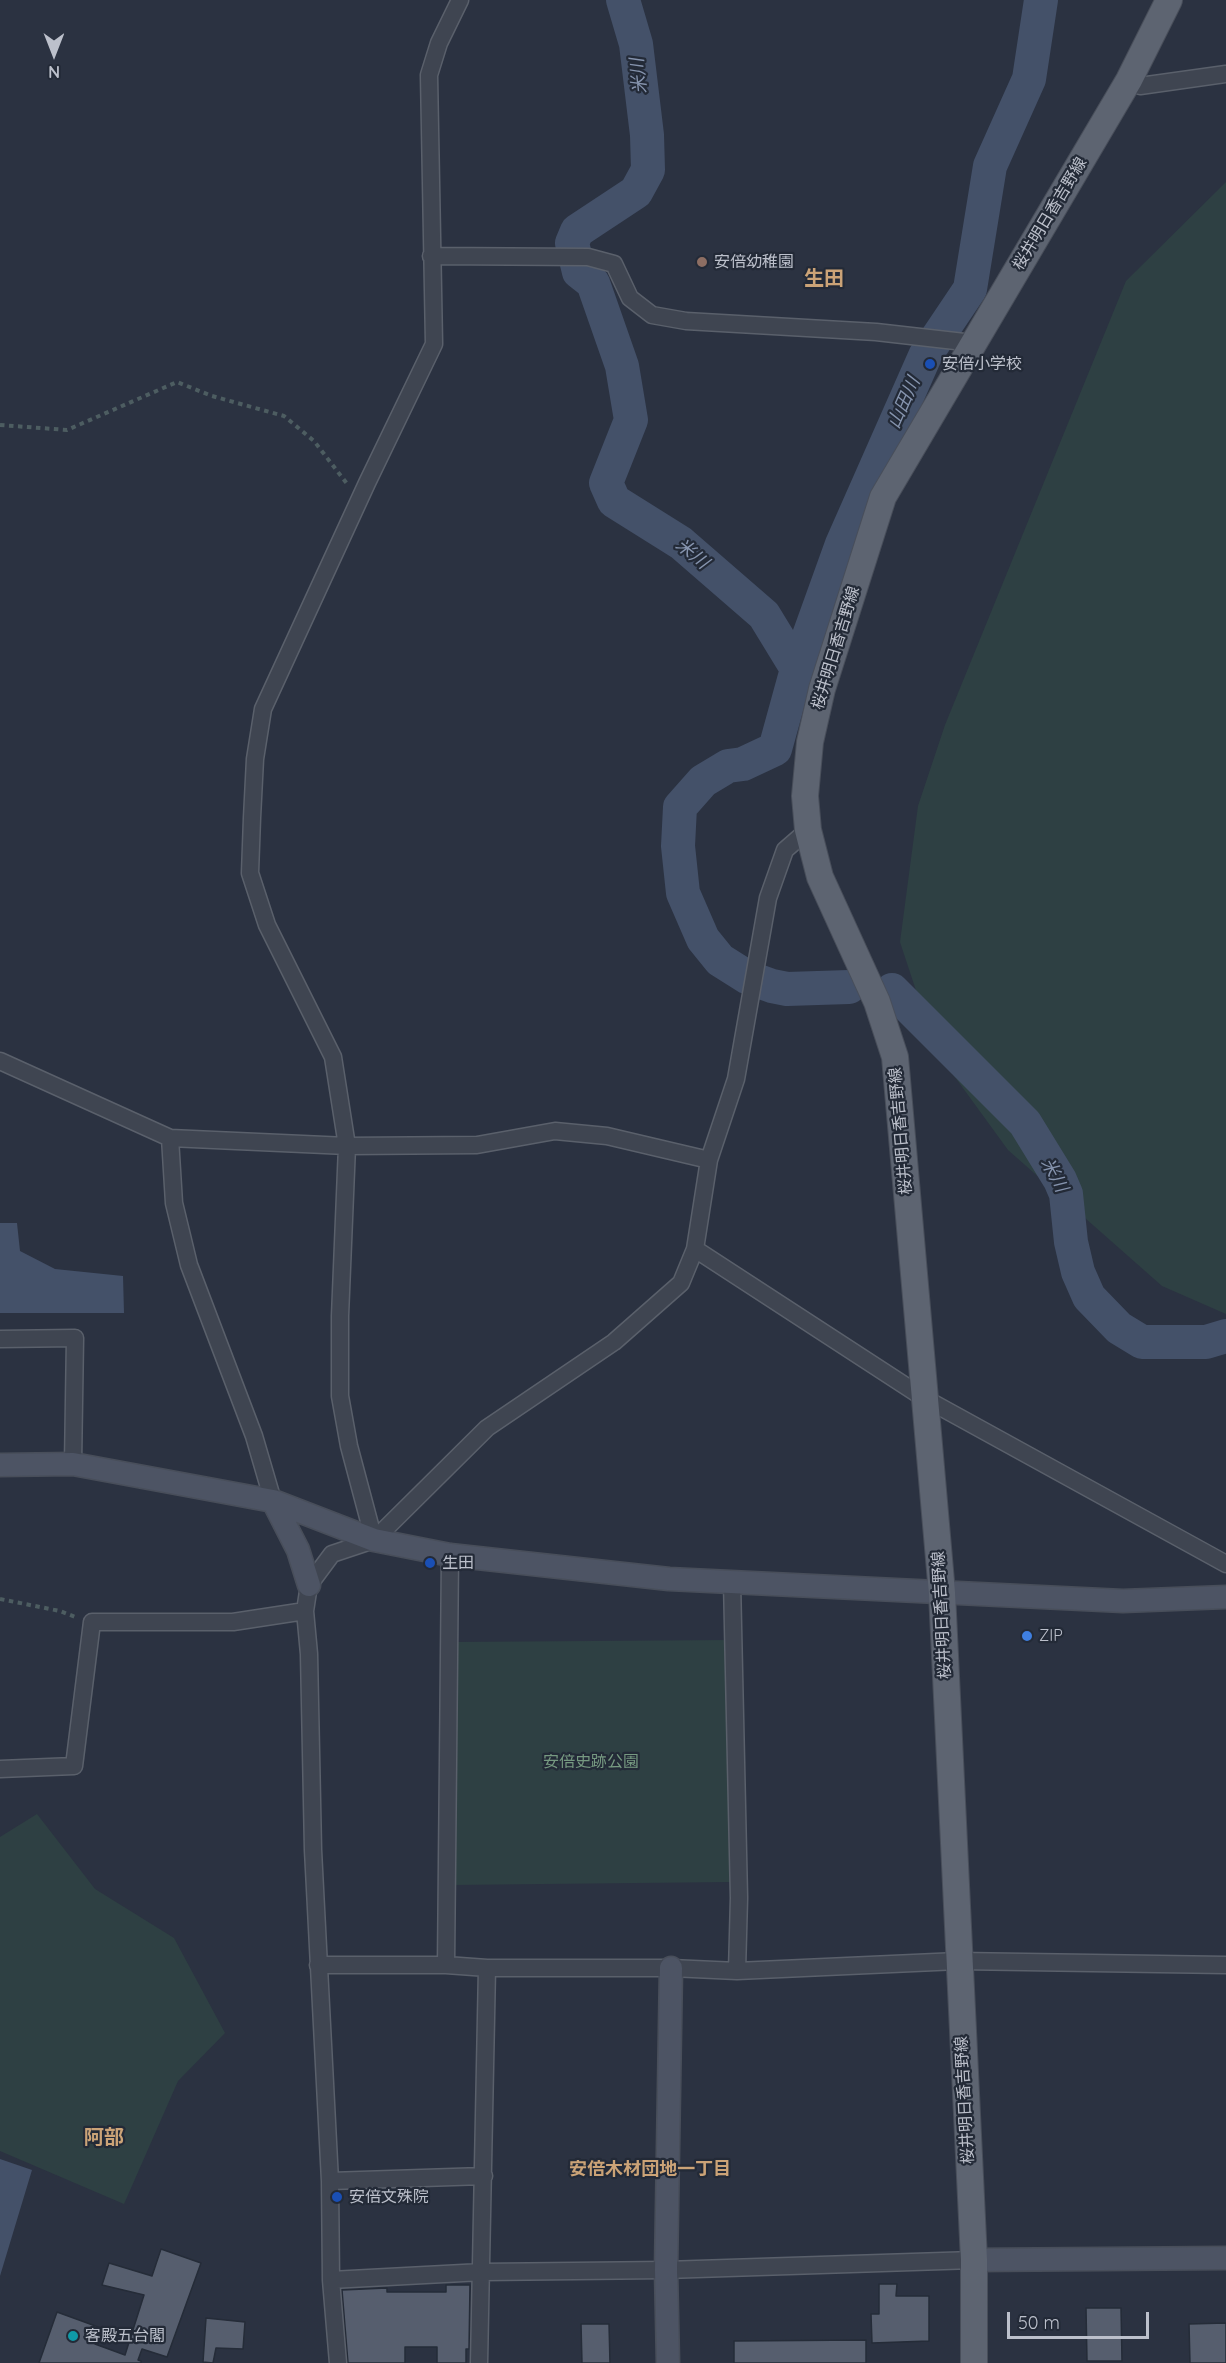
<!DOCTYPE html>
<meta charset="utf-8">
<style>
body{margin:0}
#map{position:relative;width:1226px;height:2363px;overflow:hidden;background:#2b3241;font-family:Quicksand,sans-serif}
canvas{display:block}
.north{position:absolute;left:24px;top:24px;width:60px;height:60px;-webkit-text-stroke:4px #232a37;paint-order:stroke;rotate:180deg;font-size:16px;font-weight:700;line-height:24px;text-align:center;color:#bcc0cb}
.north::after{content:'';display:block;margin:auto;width:21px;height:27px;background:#bcc0cb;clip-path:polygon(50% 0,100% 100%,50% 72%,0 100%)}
.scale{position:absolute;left:1007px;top:2312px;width:142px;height:27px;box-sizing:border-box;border:3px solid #bcc0cb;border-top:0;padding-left:8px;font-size:18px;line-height:21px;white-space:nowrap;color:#bcc0cb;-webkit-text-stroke:4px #232a37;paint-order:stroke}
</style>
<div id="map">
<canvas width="1226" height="2363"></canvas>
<div class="north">N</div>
<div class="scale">50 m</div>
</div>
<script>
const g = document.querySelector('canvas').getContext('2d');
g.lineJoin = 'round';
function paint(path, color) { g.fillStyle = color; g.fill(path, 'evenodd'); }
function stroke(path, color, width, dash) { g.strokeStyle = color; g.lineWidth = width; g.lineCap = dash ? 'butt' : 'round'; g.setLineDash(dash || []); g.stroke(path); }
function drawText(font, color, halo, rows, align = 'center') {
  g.font = font + ' Quicksand,"Noto Sans JP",sans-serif'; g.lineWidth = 4.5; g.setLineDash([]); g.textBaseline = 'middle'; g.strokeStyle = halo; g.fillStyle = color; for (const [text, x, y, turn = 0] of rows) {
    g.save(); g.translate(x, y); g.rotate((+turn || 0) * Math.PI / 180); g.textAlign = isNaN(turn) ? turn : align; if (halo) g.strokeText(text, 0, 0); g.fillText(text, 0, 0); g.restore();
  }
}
paint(new Path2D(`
 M1226 182V1314L1162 1286 1008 1150 936 1051 900 942 918 806 945 725 1126 281Z
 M729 1640 730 1882 451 1885 454 1642Z
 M37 1814 95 1889 174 1938 225 2033 178 2081 124 2204 0 2151V1837Z`), '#2e4043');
paint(new Path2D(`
 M0 1223H17L20 1251 55 1269 123 1276 124 1313H0Z
 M0 2159 32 2170 0 2276Z`), '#445169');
stroke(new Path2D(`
 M623 0 636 44 647 135 648 170 636 192 577 231 572 243 579 272 593 283 622 366 631 420 606 483 614 501 681 543 764 615 797 669
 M849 987 787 989 772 986 747 977 720 960 703 939 683 893 678 846 680 807 703 781 728 766 743 764 775 749 797 669 842 544 925 356 970 289 990 166 1029 79 1041 0
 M892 990 1025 1123 1060 1180 1066 1194 1071 1242 1078 1272 1089 1297 1119 1328 1142 1342H1206L1226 1336`), '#445169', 34);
const building = new Path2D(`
 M161 2249 201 2263 167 2357 142 2349 138 2360 141 2361V2363H39L57 2312 101 2328 95 2344 125 2355 144 2295 102 2285 109 2263 152 2276Z
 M879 2284H897L896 2296H929V2341L872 2343 871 2314H879Z
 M446 2285H470L469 2349H466V2363H437V2347H405V2363H348L342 2290 387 2288V2292H446Z
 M1086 2308H1121L1122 2361H1087Z
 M206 2318 245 2322 243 2349 216 2348 213 2363 203 2362Z
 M1226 2323V2363H1190L1189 2324Z
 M581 2324H609L610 2363H582Z
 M866 2340V2363H734V2341Z`);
paint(building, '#565e6e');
stroke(building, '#252c38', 1.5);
const street = new Path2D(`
 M1129 80 1140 86 1226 74
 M431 256 588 257 614 264 630 298 652 315 686 321 876 332 973 343
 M0 1061 170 1138 347 1146 477 1145 555 1131 607 1136 709 1160
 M170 1138 174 1203 189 1265 254 1436 273 1501
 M695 1249 924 1398 1226 1564
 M0 1339 75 1338 73 1464
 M374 1540 349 1446 340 1396V1316L347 1146 333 1057 267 925 250 873 252 818 255 759 263 709 367 483 434 344 429 75 439 43 460 0
 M732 1581 739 1898 737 1971
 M0 1769 74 1766 92 1622H233L305 1611
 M318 1965H446L487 1968H671L737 1971 958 1961 1226 1965
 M446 1965 450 1555
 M330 2181 484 2176
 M331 2280 482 2272 666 2270 974 2260
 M338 2363 331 2280 330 2181 313 1850 309 1654 305 1611 309 1585 332 1554 374 1540 487 1428 614 1342 681 1283 695 1249 709 1160 736 1079 768 898 785 850 808 830
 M479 2363 487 1968`);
const secondary = new Path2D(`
 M0 1465 73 1464 273 1501 374 1540 450 1555 669 1579 1123 1601 1226 1597
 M273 1501 298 1550 309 1585
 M974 2260 1226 2258
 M668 2363 666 2270 671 1968`);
const primary = new Path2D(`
 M974 2363V2260L942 1593 895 1057 877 1002 820 877 808 830 805 796 810 742 822 689 883 497 1129 80 1169 0`);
stroke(street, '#5a606b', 19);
stroke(secondary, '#484e5a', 25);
stroke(primary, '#484e5a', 28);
stroke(new Path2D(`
 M0 425 67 430 177 382 212 396 284 416 314 441 348 485
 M0 1599 60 1611 78 1618`), '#4d5d61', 4, [4.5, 4.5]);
stroke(street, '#3f4551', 16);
stroke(secondary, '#4d5464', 22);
stroke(primary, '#5d6471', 26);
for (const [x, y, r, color] of [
 [702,262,6,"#8d6e63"],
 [930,364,6,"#1a4fb4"],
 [430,1563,6,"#1a4fb4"],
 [1027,1636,6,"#3f7fe0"],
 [337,2197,6,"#1a4fb4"],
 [73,2336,6,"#0f9aa8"]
]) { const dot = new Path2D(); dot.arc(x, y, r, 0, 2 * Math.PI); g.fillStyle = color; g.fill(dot); stroke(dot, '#232a37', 2); }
drawText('16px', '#bcc0cb', '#232a37', [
 ["桜井明日香吉野線",1050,214,-59],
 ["桜井明日香吉野線",836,648,-73],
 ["桜井明日香吉野線",901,1131,-95],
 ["桜井明日香吉野線",942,1615,-93],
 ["桜井明日香吉野線",965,2100,-93]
]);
drawText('16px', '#bcc0cb', '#232a37', [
 ["安倍幼稚園",714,262],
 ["安倍小学校",942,364],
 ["生田",442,1563],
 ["ZIP",1039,1636],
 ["安倍文殊院",349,2197],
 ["客殿五台閣",85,2336]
], 'left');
drawText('16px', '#769981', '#232a37', [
 ["安倍史跡公園",591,1762]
]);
drawText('italic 18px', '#8694ae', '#232a37', [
 ["米川",639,76,-96],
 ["山田川",904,403,-66],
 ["米川",692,554,39],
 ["米川",1054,1175,62]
]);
drawText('bold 18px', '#cba377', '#232a37', [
 ["安倍木材団地一丁目",650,2170]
]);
drawText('bold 20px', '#cba377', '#232a37', [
 ["生田",824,279],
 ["阿部",104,2138]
]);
</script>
